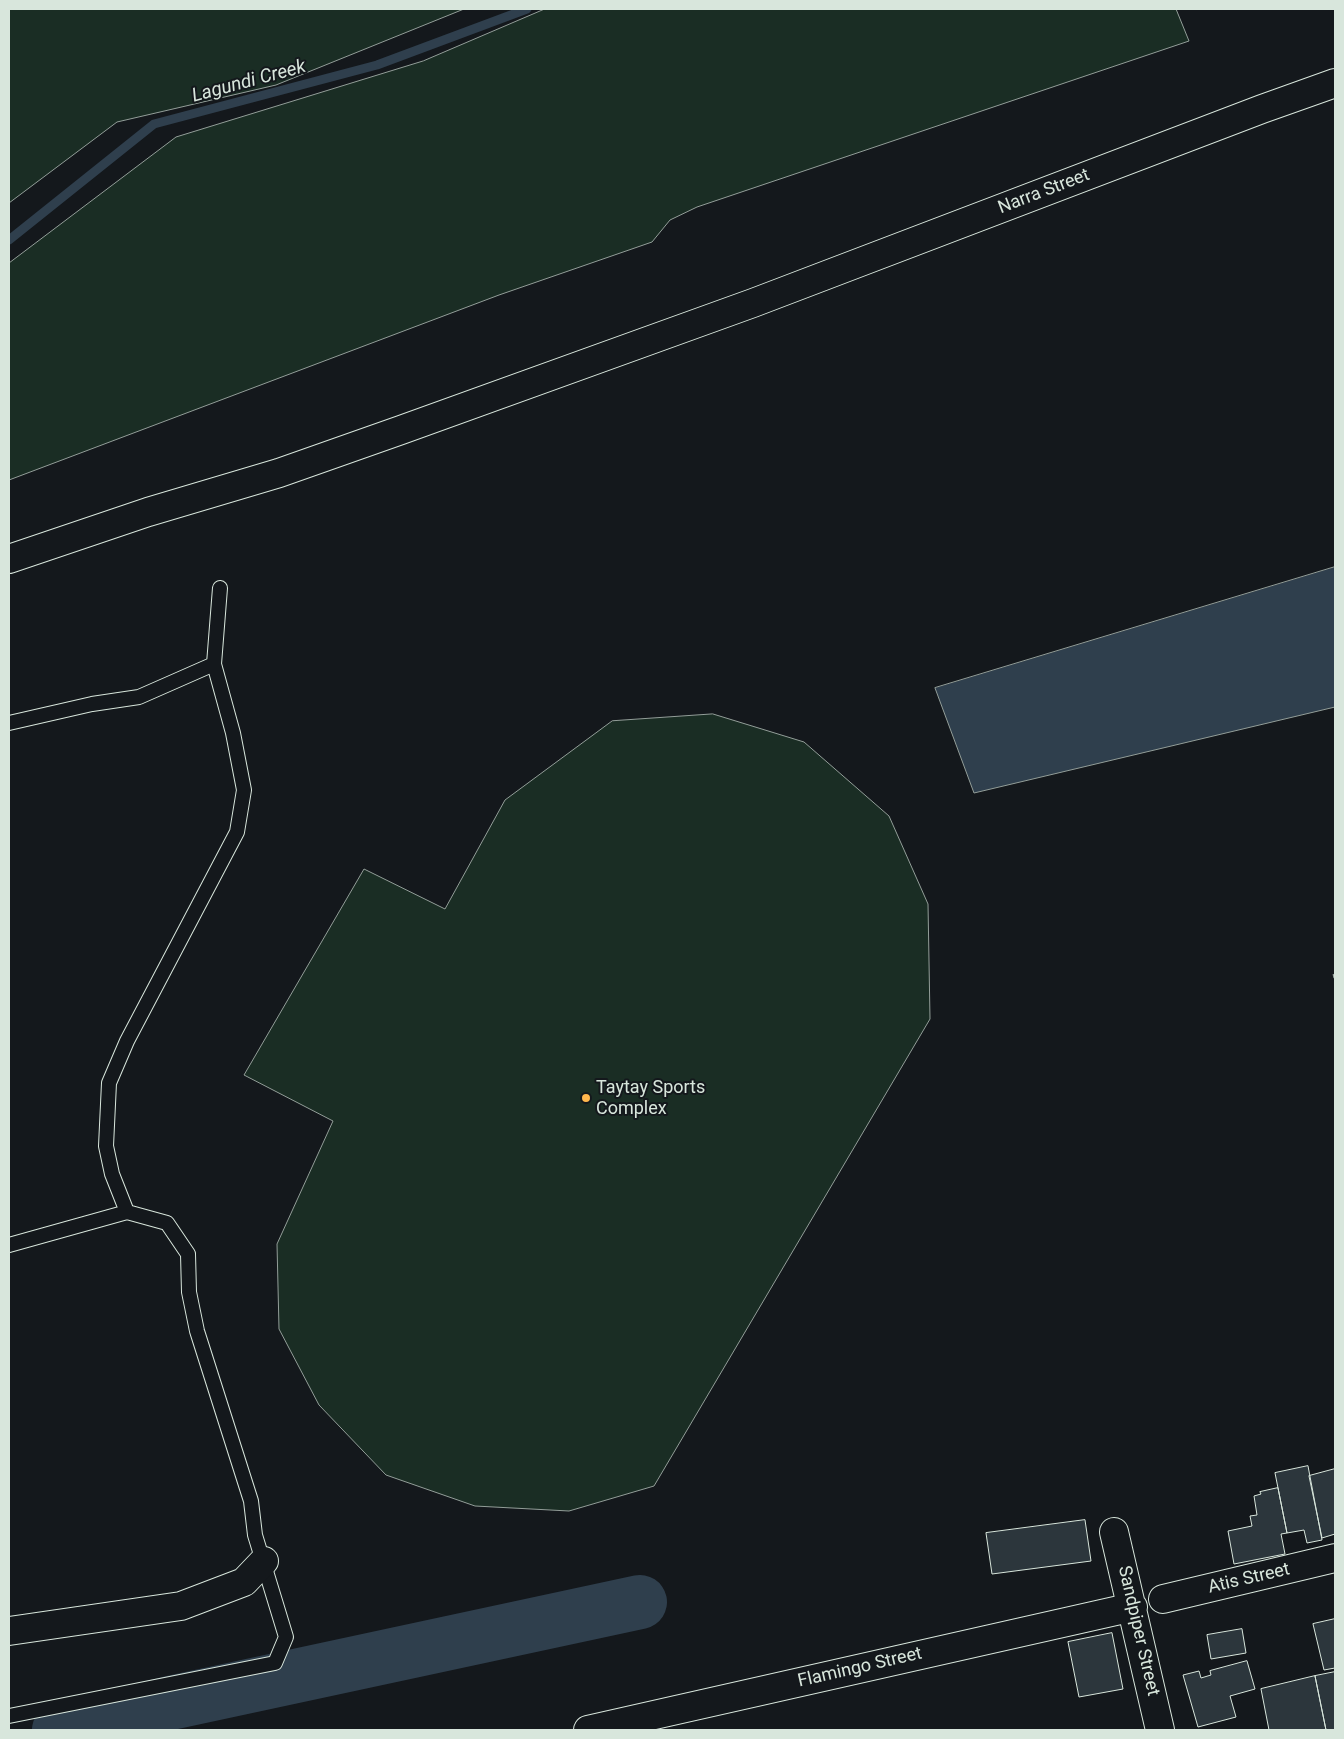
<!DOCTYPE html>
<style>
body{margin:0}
#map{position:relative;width:1344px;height:1739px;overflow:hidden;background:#14181c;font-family:Roboto,sans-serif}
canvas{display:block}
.frame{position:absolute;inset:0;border:10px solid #d8e6dc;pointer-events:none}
</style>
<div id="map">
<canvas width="1344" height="1739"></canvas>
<div class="frame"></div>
</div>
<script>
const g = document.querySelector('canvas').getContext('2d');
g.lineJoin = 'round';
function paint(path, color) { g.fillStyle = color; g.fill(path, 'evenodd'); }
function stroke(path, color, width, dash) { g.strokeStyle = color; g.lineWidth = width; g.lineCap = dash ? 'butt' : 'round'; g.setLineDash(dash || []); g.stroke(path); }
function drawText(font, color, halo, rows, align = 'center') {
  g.font = font + ' Roboto,sans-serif'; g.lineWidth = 4; g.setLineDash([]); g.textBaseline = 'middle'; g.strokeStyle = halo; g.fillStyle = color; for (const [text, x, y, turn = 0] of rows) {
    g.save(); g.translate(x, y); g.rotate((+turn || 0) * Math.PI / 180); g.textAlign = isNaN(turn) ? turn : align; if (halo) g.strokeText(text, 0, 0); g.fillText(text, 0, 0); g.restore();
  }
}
const green = new Path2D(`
 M9 9H464L276 85 117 122 9 203Z
 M545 9H1176L1189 41 697 207 670 220 652 242 499 295 9 480V263L176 137 423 61Z
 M713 714 804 742 889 816 928 904 930 1019 654 1486 569 1511 475 1506 386 1475 319 1405 279 1329 277 1244 333 1121 244 1075 364 869 445 909 505 800 612 721Z`);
paint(green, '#1a2d24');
stroke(green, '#939e99', 1);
const water = new Path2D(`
 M1335 567V707L974 793 935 688Z`);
paint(water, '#2f3f4d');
stroke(water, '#939e99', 1);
stroke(new Path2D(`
 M9 240 154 124 377 65 527 9`), '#2f3f4d', 9);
stroke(new Path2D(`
 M59 1730 170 1703 640 1602`), '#2f3f4d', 54);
const building = new Path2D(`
 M1308 1466 1322 1540 1307 1543 1304 1530 1287 1533 1275 1473Z
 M1335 1469V1534L1322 1538 1309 1476Z
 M1278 1488 1287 1533 1281 1534 1285 1554 1234 1564 1228 1531 1252 1526 1250 1516 1257 1515 1254 1496 1261 1494 1260 1492Z
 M1085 1520 1091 1561 992 1574 986 1533Z
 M1335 1619V1668L1324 1670 1313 1624Z
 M1242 1629 1246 1653 1211 1659 1207 1635Z
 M1112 1633 1123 1689 1079 1697 1068 1642Z
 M1247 1661 1255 1689 1230 1696 1236 1717 1198 1727 1183 1675 1199 1671 1201 1678 1211 1675 1210 1671Z
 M1335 1672V1730H1326L1315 1676Z
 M1315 1676 1326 1730H1269L1261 1689Z`);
paint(building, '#2c363c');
stroke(building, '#d8e6dc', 1);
const lane = new Path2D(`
 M9 723 92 704 139 697 214 664
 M9 1245 127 1212
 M9 1716 275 1663 286 1637 255 1535 251 1501 197 1331 189 1292 188 1254 167 1223 127 1212 112 1174 106 1146 109 1083 127 1041 237 832 244 790 233 733 214 664 220 588`);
const street = new Path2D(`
 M9 559 148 512 279 473 401 430 753 303 1262 109 1335 83
 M1114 1532 1160 1730
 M1163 1599 1335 1558
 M9 1631 181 1606 244 1582 264 1561
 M588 1730 1133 1607`);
stroke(lane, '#d8e6dc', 16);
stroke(street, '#d8e6dc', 30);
stroke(new Path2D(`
 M1334 974 1335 978`), '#9da8a2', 3, [4, 2.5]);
stroke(lane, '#14181c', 14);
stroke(street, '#14181c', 28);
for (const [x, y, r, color] of [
 [586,1098,5,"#ffb74d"]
]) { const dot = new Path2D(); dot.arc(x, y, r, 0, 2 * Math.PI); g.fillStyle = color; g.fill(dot); stroke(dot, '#14181c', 2); }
drawText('18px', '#d8e6dc', '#14181c', [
 ["Narra Street",1044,192,-21],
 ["Atis Street",1249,1579,-13],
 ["Sandpiper Street",1138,1631,77],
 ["Flamingo Street",860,1668,-13]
]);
drawText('18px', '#d8e6dc', '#14181c', [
 ["Taytay Sports",596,1088],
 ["Complex",596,1109]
], 'left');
drawText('italic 19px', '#d8e6dc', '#14181c', [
 ["Lagundi Creek",249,82,-15]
]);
</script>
